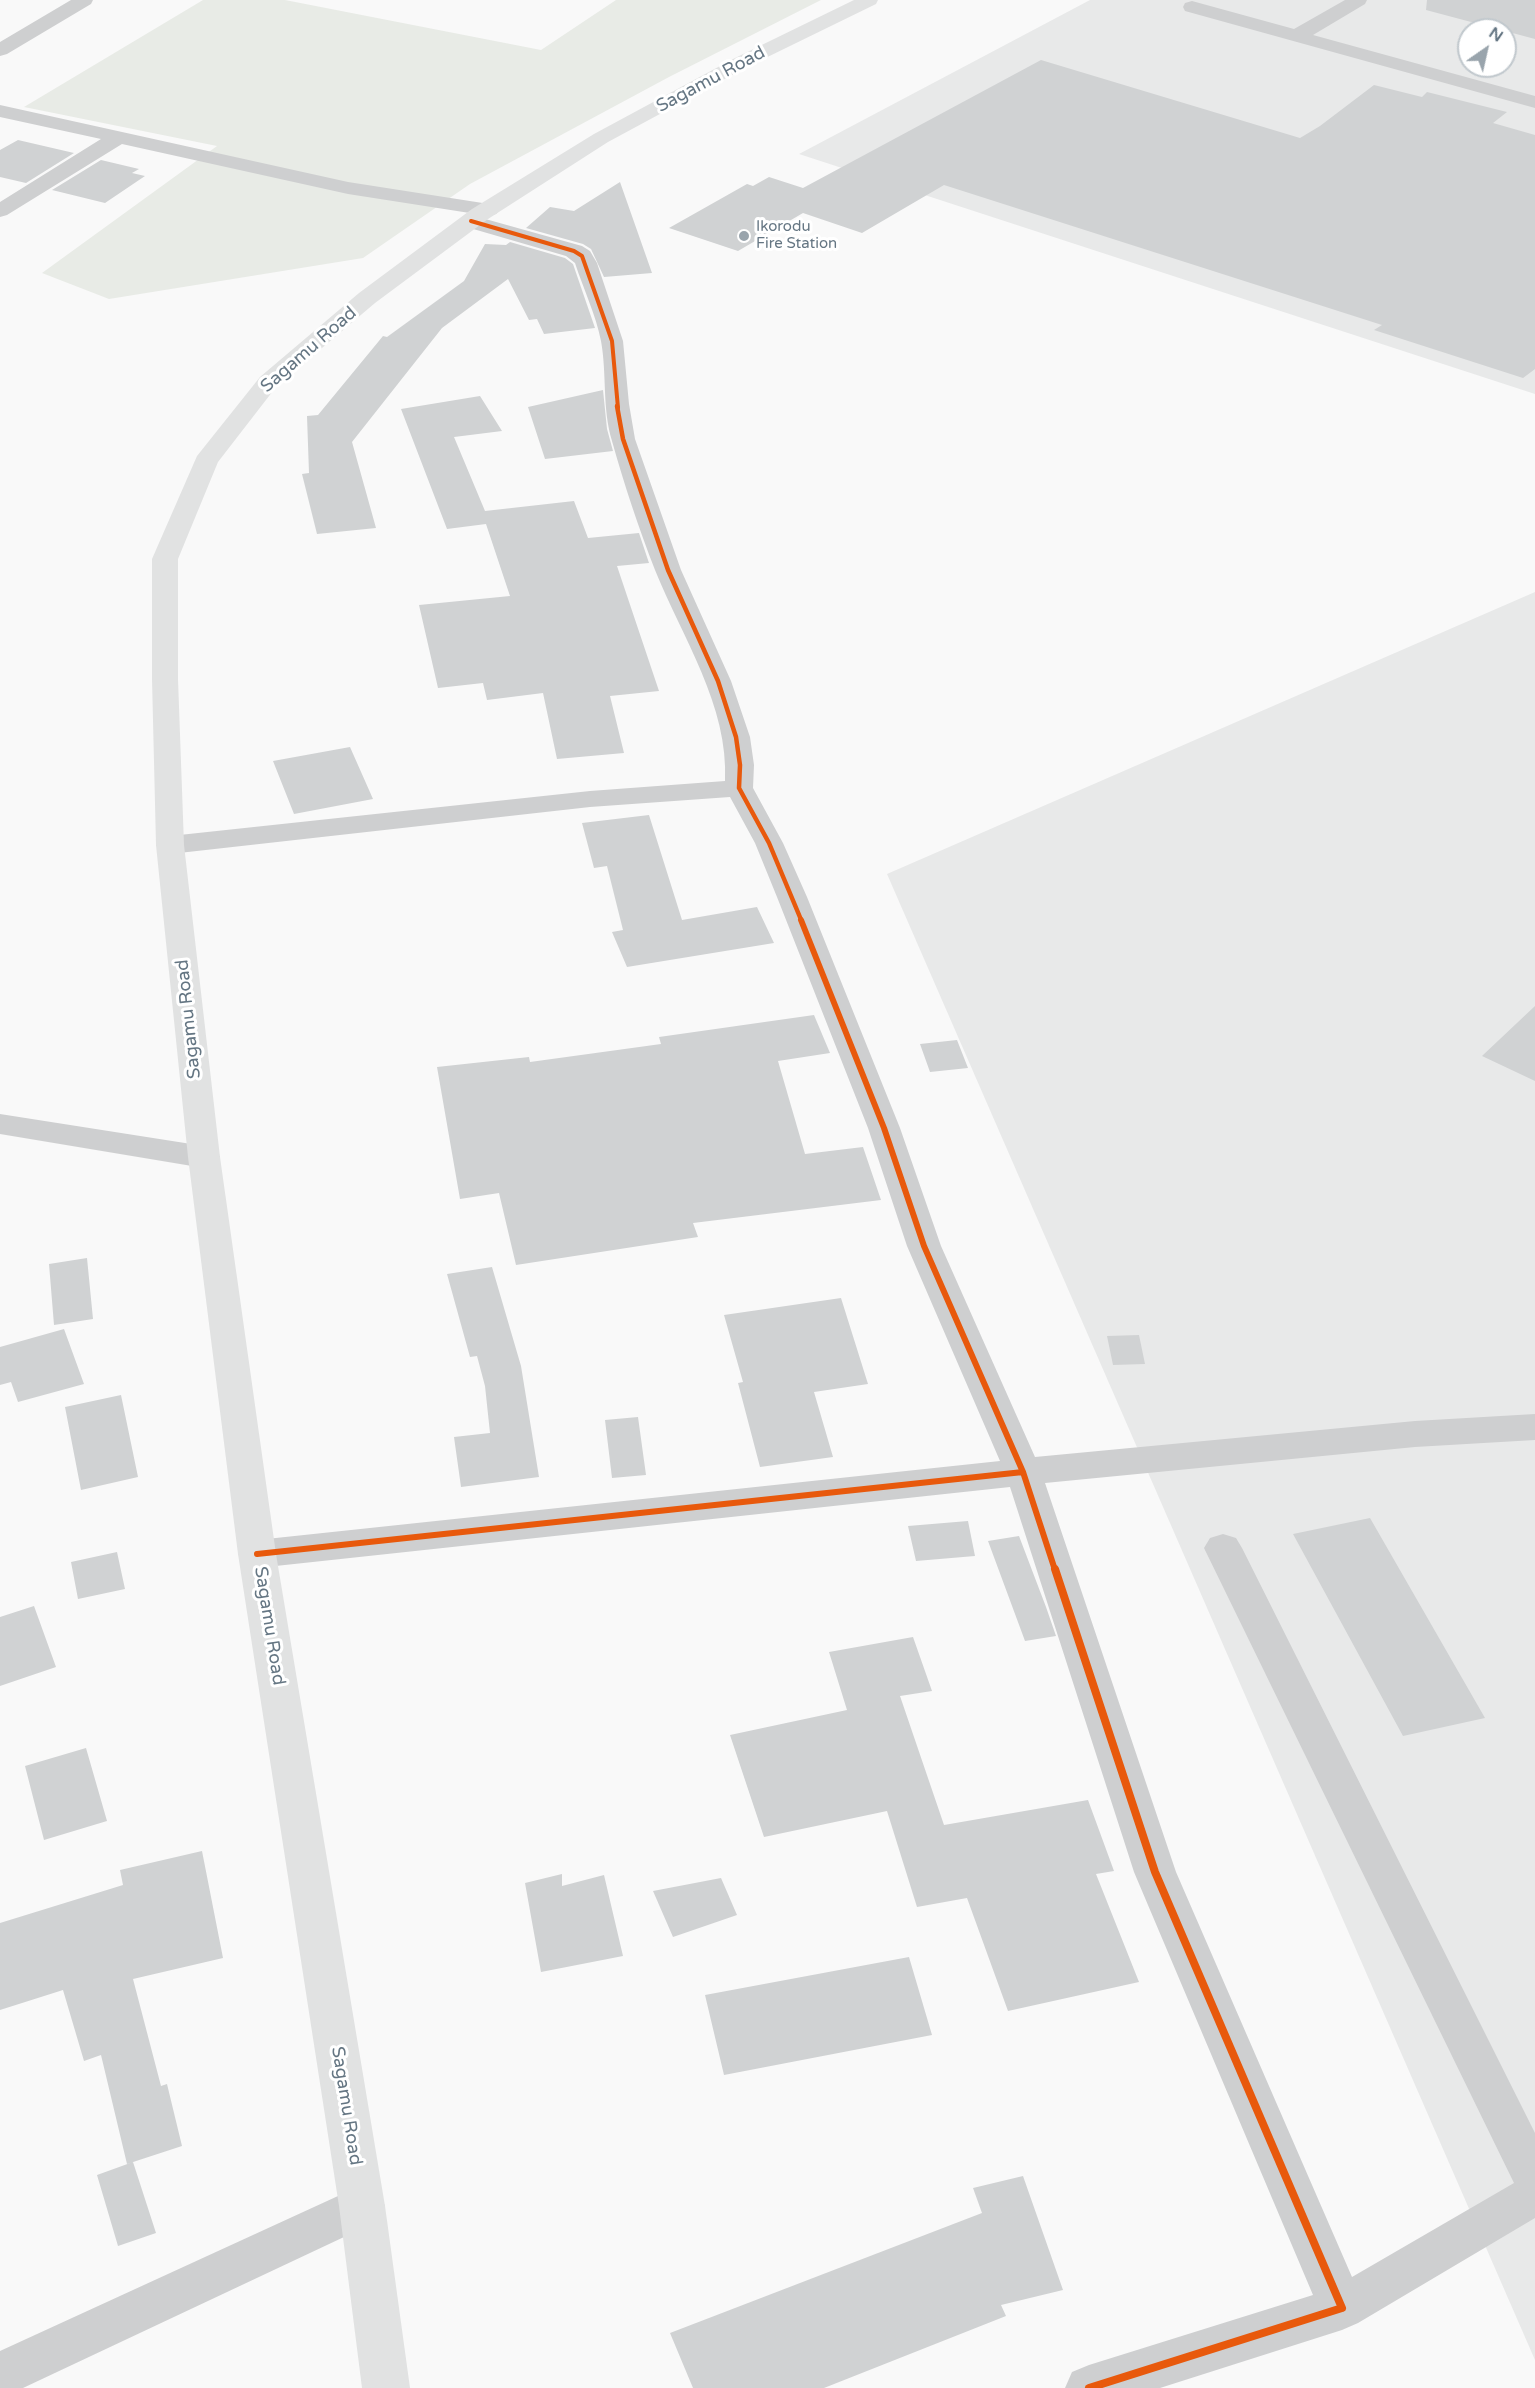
<!DOCTYPE html>
<style>
body{margin:0}
#map{position:relative;width:1535px;height:2388px;overflow:hidden;background:#f9f9f9;font-family:"Varela Round",sans-serif}
canvas{display:block}
.north{position:absolute;left:1457px;top:18px;width:60px;height:60px;box-sizing:border-box;background:#fff;border:2px solid #c1c8cd;border-radius:50%;rotate:34deg;font-size:16px;font-weight:700;line-height:24px;text-align:center;color:#657683}
.north::after{content:'';display:block;margin:auto;width:21px;height:27px;background:#99a4ac;clip-path:polygon(50% 0,100% 100%,50% 72%,0 100%)}
</style>
<div id="map">
<canvas width="1535" height="2388"></canvas>
<div class="north">N</div>
</div>
<script>
const g = document.querySelector('canvas').getContext('2d');
g.lineJoin = 'round';
function paint(path, color) { g.fillStyle = color; g.fill(path, 'evenodd'); }
function stroke(path, color, width, dash) { g.strokeStyle = color; g.lineWidth = width; g.lineCap = dash ? 'butt' : 'round'; g.setLineDash(dash || []); g.stroke(path); }
function drawText(font, color, halo, rows, align = 'center') {
  g.font = font + ' "Varela Round",sans-serif'; g.lineWidth = 6; g.setLineDash([]); g.textBaseline = 'middle'; g.strokeStyle = halo; g.fillStyle = color; for (const [text, x, y, turn = 0] of rows) {
    g.save(); g.translate(x, y); g.rotate((+turn || 0) * Math.PI / 180); g.textAlign = isNaN(turn) ? turn : align; if (halo) g.strokeText(text, 0, 0); g.fillText(text, 0, 0); g.restore();
  }
}
paint(new Path2D(`
 M1090 0H1535V394L799 154ZM1469 30H1505V66H1469Z
 M1535 592V2360L887 874Z`), '#e8e9e9');
paint(new Path2D(`
 M203 0H285L541 50 616 0H821L669 77 470 184 363 258 109 299 42 273 217 146 24 107Z`), '#e8ebe6');
paint(new Path2D(`
 M1427 0H1535V39L1426 10Z
 M1041 60 1300 138 1320 126 1374 85 1422 97 1427 92 1507 112 1493 123 1535 135V369L1523 378 1374 330 1382 325 944 185 862 233 803 213 738 251 669 228 747 184 753 186 769 177 803 188Z
 M18 140 74 153 26 183 0 177V150Z
 M101 160 139 169 132 173 145 176 105 203 52 190Z
 M620 182 652 273 604 277 591 249 583 244 526 228 550 207 574 211Z
 M510 242 565 258 573 264 595 328 544 334 537 319 529 320 508 279 442 328 352 442 376 528 317 534 302 474 309 473 307 416 318 415 383 336 387 337 464 281 485 244 506 245Z
 M603 390 607 429 613 451 545 459 528 407Z
 M480 396 502 431 454 437 485 511 574 501 588 538 639 533 649 563 617 566 659 691 610 696 624 753 557 759 543 693 487 700 483 683 438 688 419 605 510 596 486 524 447 529 401 409Z
 M350 747 373 799 294 814 273 761Z
 M649 815 682 920 757 907 774 943 627 967 612 932 623 930 607 866 594 868 582 823Z
 M1535 1006V1081L1482 1056Z
 M814 1015 830 1053 778 1061 805 1154 863 1147 881 1200 693 1223 698 1237 516 1265 499 1193 460 1199 437 1067 529 1057 530 1062 661 1044 659 1037Z
 M957 1040 968 1068 930 1072 920 1044Z
 M87 1258 93 1319 54 1325 49 1264Z
 M492 1267 521 1366 539 1477 461 1487 454 1437 490 1433 485 1386 477 1356 470 1357 447 1274Z
 M841 1298 868 1384 814 1392 833 1457 760 1467 738 1383 743 1382 724 1315Z
 M64 1329 84 1384 18 1402 11 1382 0 1385V1347Z
 M1139 1335 1145 1364 1113 1365 1107 1336Z
 M121 1395 138 1477 81 1490 65 1407Z
 M638 1417 646 1475 612 1478 605 1420Z
 M1370 1518 1485 1718 1403 1736 1293 1534Z
 M968 1521 975 1556 916 1561 908 1526Z
 M1019 1536 1046 1607 1056 1636 1025 1641 988 1541Z
 M117 1552 125 1589 78 1599 71 1562Z
 M34 1606 56 1667 0 1686V1617Z
 M913 1637 932 1691 900 1696 944 1825 1088 1800 1114 1871 1096 1874 1139 1982 1008 2011 967 1898 917 1907 887 1811 764 1837 730 1735 847 1710 829 1652Z
 M86 1748 107 1821 44 1840 25 1766Z
 M202 1851 223 1958 133 1979 161 2086 167 2084 182 2146 127 2164 101 2055 84 2061 63 1990 0 2010V1923L123 1885 120 1870Z
 M562 1874V1886L604 1875 623 1956 541 1972 525 1883Z
 M721 1878 737 1915 673 1937 653 1891Z
 M909 1957 932 2035 724 2075 705 1995Z
 M133 2162 156 2233 118 2246 97 2175Z
 M1023 2176 1063 2290 1001 2305 1006 2316 824 2388H693L670 2333 982 2213 973 2188Z`), '#d0d2d3');
paint(new Path2D(`
 M71 0H93L91 4 7 54 0 56V42Z
 M1345 0H1367L1365 4 1313 35 1535 96V108L1185 11 1183 7 1185 3 1192 1 1294 29Z
 M0 105 348 182 489 204 496 206 500 210 496 214 489 216 348 194 122 144 7 215 0 217V202L101 139 0 117Z
 M471 215 582 246 590 251 597 263 623 341 629 404 635 439 681 570 731 681 750 737 754 765 753 788 783 843 807 897 900 1128 941 1246 1035 1457 1415 1421 1535 1414V1440L1415 1447 1045 1483 1176 1872 1352 2277 1514 2183 1204 1548 1210 1538 1223 1534 1236 1538 1242 1548 1535 2133V2218L1358 2323 1342 2330 1160 2388H1065L1072 2372 1089 2365 1313 2295 1134 1872 1010 1487 257 1568 244 1564 238 1554 244 1544 257 1540 1000 1461 907 1246 868 1128 777 897 755 843 730 797 590 807 170 854 160 851 156 845 160 839 170 836 590 791 725 781C729 706 682 637 655 570 639 529 624 484 612 441 602 408 607 374 601 341 596 315 583 288 575 263L566 256 463 226 460 221 463 216Z
 M0 1114 204 1146 216 1149 220 1157 216 1165 204 1168 0 1134Z
 M362 2185 378 2191 385 2206 378 2221 23 2388H0V2351Z`), '#cecfd0');
paint(new Path2D(`
 M854 0H878L876 4 747 67 608 142 488 219 375 303 276 387 218 462 178 559V679L184 845 220 1157 276 1554 385 2206 410 2388H362L339 2206 238 1554 188 1157 156 845 152 679V559L197 456 260 377 359 293 472 209 594 134 733 59Z`), '#e1e2e2');
stroke(new Path2D(`
 M471 221 574 251 582 256 612 341 618 408`), '#e8590c', 4);
stroke(new Path2D(`
 M617 406 623 439 668 570 718 681 736 737 740 765 739 788 769 843 802 922`), '#e8590c', 4.5);
stroke(new Path2D(`
 M801 920 884 1128 924 1246 1023 1472 1055 1570
 M257 1554 1023 1472`), '#e8590c', 6);
stroke(new Path2D(`
 M1055 1569 1155 1872 1342 2308 1089 2388`), '#e8590c', 8);
for (const [x, y, r, color] of [
 [744,236,6,"#99a4ac"]
]) { const dot = new Path2D(); dot.arc(x, y, r, 0, 2 * Math.PI); g.fillStyle = color; g.fill(dot); stroke(dot, '#fff', 2); }
drawText('15px', '#657683', '#fff', [
 ["Ikorodu",756,227],
 ["Fire Station",756,244]
], 'left');
drawText('18px', '#657683', '#fff', [
 ["Sagamu Road",711,80,-28],
 ["Sagamu Road",309,350,-41],
 ["Sagamu Road",189,1019,-96],
 ["Sagamu Road",269,1626,81],
 ["Sagamu Road",346,2106,81]
]);
</script>
